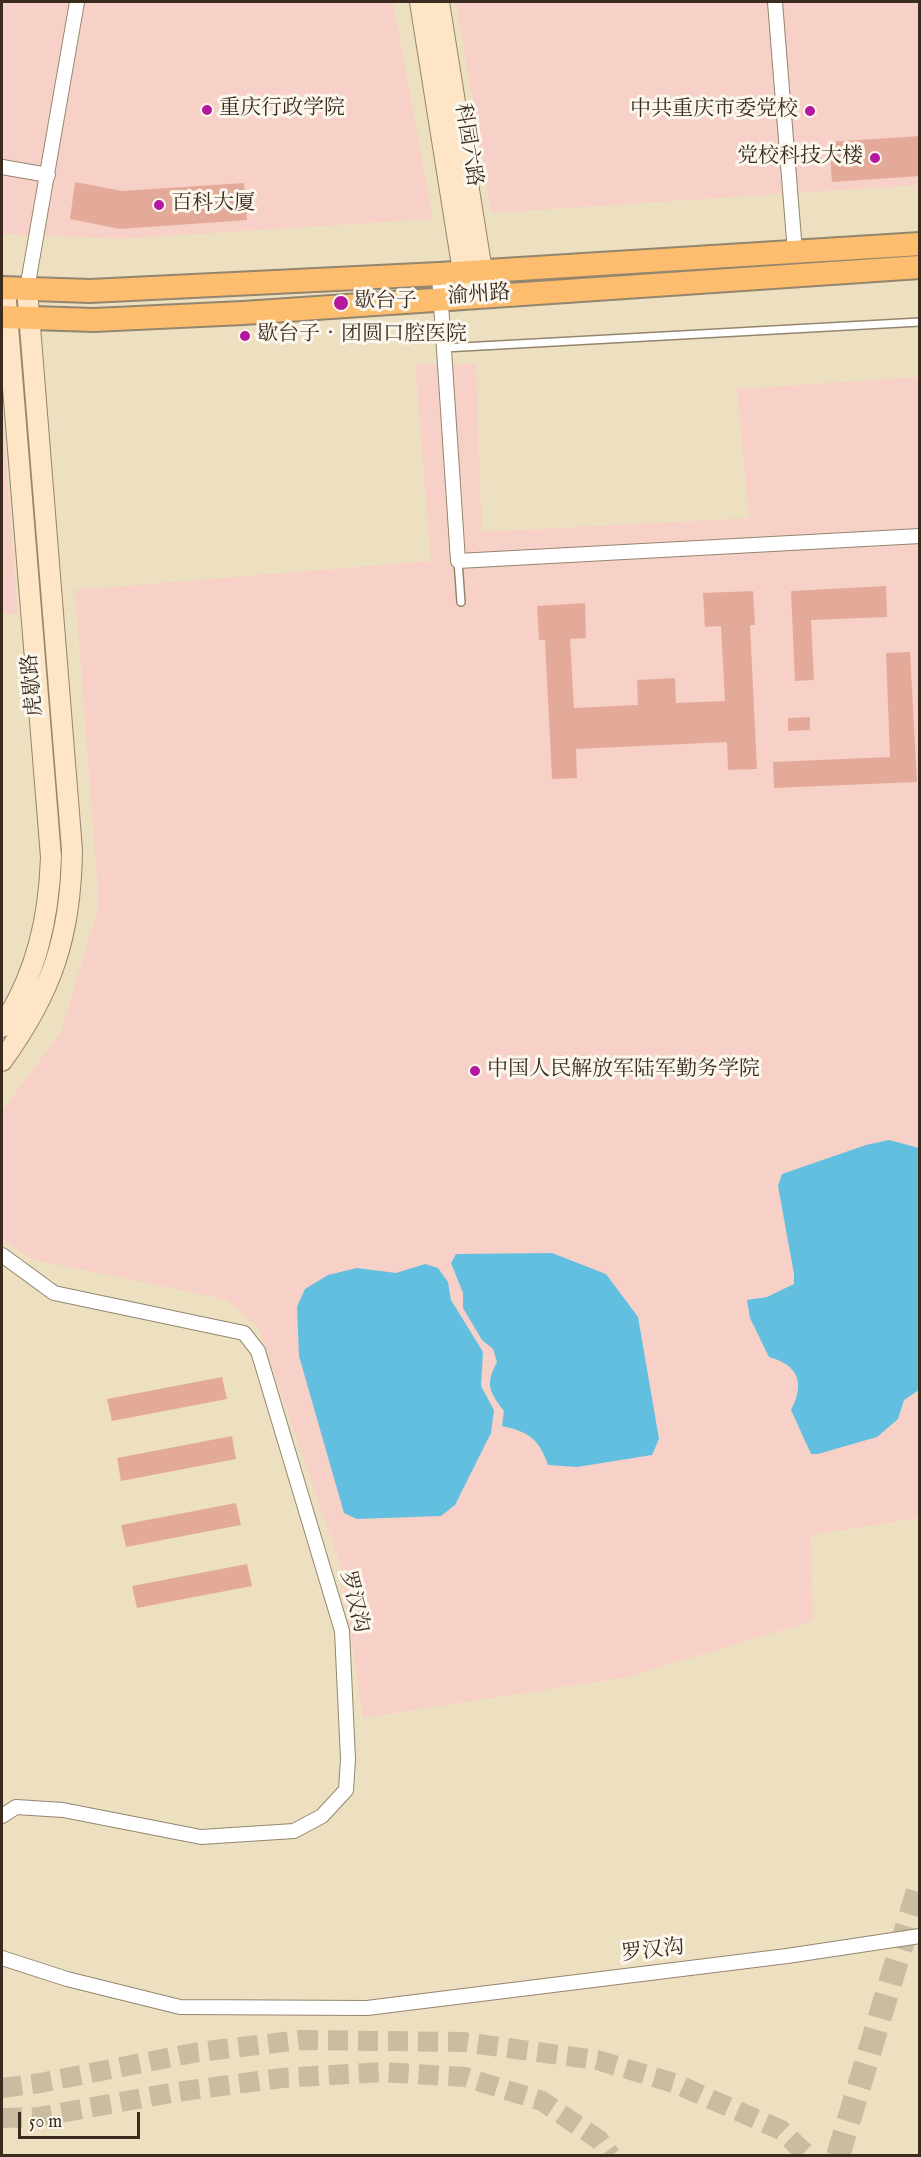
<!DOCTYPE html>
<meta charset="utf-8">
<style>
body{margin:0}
#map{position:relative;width:921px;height:2157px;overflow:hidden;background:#ede0c0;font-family:"IM FELL English",serif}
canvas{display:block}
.frame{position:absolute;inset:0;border:3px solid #3b2a1e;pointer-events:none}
.scale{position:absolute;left:18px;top:2112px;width:122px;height:27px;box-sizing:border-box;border:3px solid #3b2a1e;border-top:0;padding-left:8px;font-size:18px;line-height:21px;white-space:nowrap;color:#3b2a1e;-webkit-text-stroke:4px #fbf7ec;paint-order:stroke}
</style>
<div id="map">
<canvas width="921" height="2157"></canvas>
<div class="frame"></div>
<div class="scale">50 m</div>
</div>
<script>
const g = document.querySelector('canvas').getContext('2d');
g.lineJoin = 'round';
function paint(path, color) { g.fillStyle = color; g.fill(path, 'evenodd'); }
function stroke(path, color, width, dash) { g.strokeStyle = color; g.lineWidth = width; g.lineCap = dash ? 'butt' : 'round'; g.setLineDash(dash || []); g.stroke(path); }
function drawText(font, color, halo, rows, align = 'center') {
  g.font = font + ' "IM FELL English","Noto Serif SC",serif'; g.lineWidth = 6; g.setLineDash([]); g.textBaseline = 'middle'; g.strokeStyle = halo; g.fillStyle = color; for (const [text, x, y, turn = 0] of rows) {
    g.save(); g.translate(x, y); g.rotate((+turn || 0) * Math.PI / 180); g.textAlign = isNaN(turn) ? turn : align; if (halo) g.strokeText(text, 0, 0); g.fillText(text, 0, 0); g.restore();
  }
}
paint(new Path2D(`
 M2 2H393L433 219 119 239 2 234Z
 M456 2H919V185L491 213Z
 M415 364H476L482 532 749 518 737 389 919 377V1518L811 1535 813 1621 627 1677 363 1718 340 1564 259 1329 227 1300 31 1259 2 1239V1111L61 1032 97 912V878L75 590 431 561Z
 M2 406 18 614H2Z`), '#f7d1c8');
paint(new Path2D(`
 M889 1140 919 1148V1390L904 1400 898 1419 877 1437 818 1454H811L791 1410C805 1384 799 1365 769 1357L750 1318 747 1300 767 1297 794 1284V1274L778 1186 782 1174 866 1145Z
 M552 1253 606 1274 638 1317 659 1439 652 1455 577 1467 548 1465C539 1439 529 1432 502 1426L504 1411C489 1391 485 1385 497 1362L493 1349 482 1340 463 1308V1293L451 1263 456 1254Z
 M425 1264 438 1268 448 1282 451 1300 483 1352 481 1386 494 1410 491 1433 455 1505 441 1516 357 1519 344 1513 299 1356 297 1307 305 1289 328 1275 357 1268 396 1273Z`), '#62bfe0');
paint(new Path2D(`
 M920 136V176L832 182 829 142Z
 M75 182 122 191 244 183 247 220 120 229 70 219Z
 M886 586 887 617 811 620 814 680 795 681 791 591Z
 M753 591 755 625H750L757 769 728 770 727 742 576 749 577 778 552 779 545 640H539L537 606 585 603 586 638 570 639 574 708 638 705 637 680 675 678 676 703 725 701 721 626 705 627 703 593Z
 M910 652 917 782 774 788 773 762 890 757 886 653Z
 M810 717V730L788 731V718Z
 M222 1377 227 1399 112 1421 107 1399Z
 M232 1436 236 1459 121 1481 117 1458Z
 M236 1503 241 1525 126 1547 121 1525Z
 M247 1564 252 1586 137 1608 132 1586Z`), '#e4aa99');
stroke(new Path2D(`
 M2 2088 40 2083 198 2052 301 2040 463 2042 597 2060 674 2083 781 2130 808 2156
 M2 2118 38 2117 176 2092 282 2078 382 2072 465 2077 542 2101 599 2140 611 2156`), '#c9bca0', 20, [20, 10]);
stroke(new Path2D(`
 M838 2156 920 1884`), '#c9bca0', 24, [24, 12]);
const service = new Path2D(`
 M444 348 920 322
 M458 561 461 602`);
const minor = new Path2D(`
 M775 2 795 252
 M2 167 48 175
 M439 274 458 561 920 536
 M27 289 77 2
 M2 1255 54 1293 244 1333 258 1351 342 1631 348 1759 346 1790 322 1816 294 1831 201 1837 63 1810 16 1807 2 1816
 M2 1958 67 1979 180 2007 367 2008 787 1956 920 1936`);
const secondary = new Path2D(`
 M420 2 467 297
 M439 2 486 296
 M2 1027C36 975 49 919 51 857L5 289
 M2 1061C52 992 71 936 72 850L27 289`);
const primary = new Path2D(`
 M2 288 90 291 439 274 920 244
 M2 317 94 320 243 313 920 267`);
stroke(service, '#94856f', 10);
stroke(minor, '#94856f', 16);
stroke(secondary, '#94856f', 22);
stroke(primary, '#94856f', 26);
stroke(service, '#fff', 7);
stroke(minor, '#fff', 14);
stroke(secondary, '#fee5c5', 20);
stroke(primary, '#fcbd6f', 22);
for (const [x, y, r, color] of [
 [207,110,6,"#b5179e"],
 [810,111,6,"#b5179e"],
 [875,158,6,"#b5179e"],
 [159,205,6,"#b5179e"],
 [341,303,8,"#b5179e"],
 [245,336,6,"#b5179e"],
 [475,1071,6,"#b5179e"]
]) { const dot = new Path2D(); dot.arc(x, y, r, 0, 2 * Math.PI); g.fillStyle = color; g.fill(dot); stroke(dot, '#fbf7ec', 2); }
drawText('21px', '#3b2a1e', '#fbf7ec', [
 ["重庆行政学院",219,110],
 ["中共重庆市委党校",798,111,"right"],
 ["党校科技大楼",863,158,"right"],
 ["百科大厦",171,205],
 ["歇台子",354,303],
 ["歇台子‧团圆口腔医院",257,336],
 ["中国人民解放军陆军勤务学院",487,1071]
], 'left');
drawText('21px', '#3b2a1e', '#fbf7ec', [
 ["科园六路",467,145,81],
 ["渝州路",479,296,-4],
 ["虎歇路",34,685,-95],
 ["罗汉沟",353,1602,76],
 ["罗汉沟",653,1952,-7]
]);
</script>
